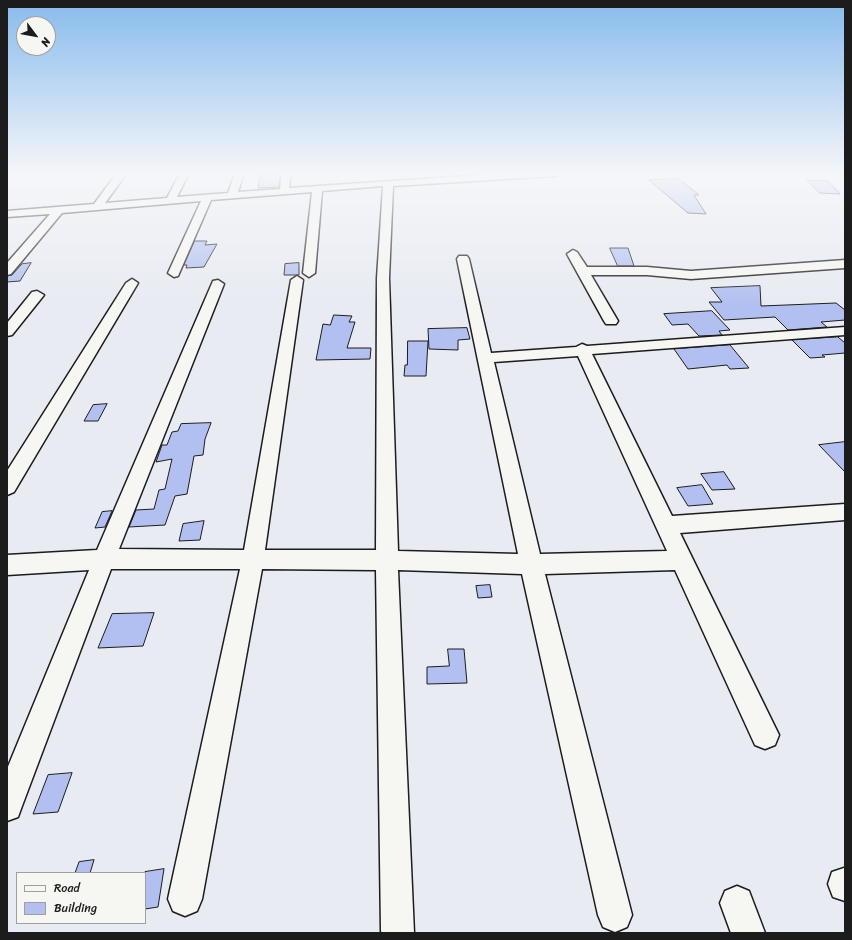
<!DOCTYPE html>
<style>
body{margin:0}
#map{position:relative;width:852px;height:940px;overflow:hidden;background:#e8ebf2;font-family:Sriracha,sans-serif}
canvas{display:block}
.frame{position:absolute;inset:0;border:8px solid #1c1c1c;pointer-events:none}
.legend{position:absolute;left:16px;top:872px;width:130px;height:52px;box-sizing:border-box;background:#f6f6f2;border:1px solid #9f9f9c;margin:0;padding:5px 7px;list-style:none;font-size:12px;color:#1c1c1c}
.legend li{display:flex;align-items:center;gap:8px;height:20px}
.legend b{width:20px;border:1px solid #9f9f9c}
.north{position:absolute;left:16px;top:16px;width:40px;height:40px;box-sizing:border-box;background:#f6f6f2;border:1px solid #9f9f9c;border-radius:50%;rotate:122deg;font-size:11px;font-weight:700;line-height:16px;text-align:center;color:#1c1c1c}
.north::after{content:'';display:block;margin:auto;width:14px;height:18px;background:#1c1c1c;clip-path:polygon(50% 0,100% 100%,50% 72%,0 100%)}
</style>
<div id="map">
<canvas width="852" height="940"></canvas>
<div class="frame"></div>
<ul class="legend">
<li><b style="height:5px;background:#f6f6f2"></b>Road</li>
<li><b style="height:11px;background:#b1c0f0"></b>Building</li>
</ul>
<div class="north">N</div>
</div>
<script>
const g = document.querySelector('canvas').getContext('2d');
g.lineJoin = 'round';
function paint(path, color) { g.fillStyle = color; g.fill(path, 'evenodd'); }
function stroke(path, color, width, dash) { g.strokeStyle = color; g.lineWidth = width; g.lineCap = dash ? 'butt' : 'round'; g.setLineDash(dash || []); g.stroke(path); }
const building = new Path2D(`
 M280 175 279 187 258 188 260 176Z
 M679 179 699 195H694L706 214 688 213 649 180Z
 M807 180 828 181 840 194 820 193Z
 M195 241H207L205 245 217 244 204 267 186 268 187 265H184Z
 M610 248H628L634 266H618Z
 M31 263 20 281 7 282V276L12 275 22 264Z
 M299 263V275H284L285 264Z
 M760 286 761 306 836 303 845 310V320L821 322 827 327 788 330 775 317 724 320 709 302H722L711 288Z
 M712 311 730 330 719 331 722 335 699 336 688 324 672 325 664 314Z
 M334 315 352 316 349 322H355L347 348H371L370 359 316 360 323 324 330 325Z
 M467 328 470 339 458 340V350L429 349 428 329Z
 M838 337 845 343V353L822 355 825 357 810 358 792 340Z
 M408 341H428L426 376H404L405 365H407Z
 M730 345 749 368 730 369 727 365 688 369 674 349Z
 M107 404 98 421H84L93 405Z
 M211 423 205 439 203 455 194 456 187 494 175 496 165 525 129 527 136 510 154 509 159 490 165 489 172 459 156 462 162 445H167L172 432 178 431 181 424Z
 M845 442V472L819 445Z
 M724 472 735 489 712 490 701 474Z
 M702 485 713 504 688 506 677 488Z
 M112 511 105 527 95 528 102 512Z
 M204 521 200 540 179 541 183 524Z
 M490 585 492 597 478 598 476 586Z
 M154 613 143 646 98 648 112 614Z
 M448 649H464L467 683 427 684V667L449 666Z
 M72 773 58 812 33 814 48 775Z
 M94 860 90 873H75L79 862Z
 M164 869 158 907 145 909V872Z`);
paint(building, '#b1c0f0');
stroke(building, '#1c1c1c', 1);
const minor = new Path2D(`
 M117 173H127L105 203 167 198 180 173H189L177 197 228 193 235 173H244L238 192 280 189 282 173H291L289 188 511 173H560L556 176 393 186 389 278 398 551 518 554 457 259 459 256H467L469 259 491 353 576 347 582 344 587 346 845 327V335L592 354 672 516 845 504V520L680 533 779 735 775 745 765 749 755 745 675 570 545 574 632 915 627 927 615 932 603 927 598 915 522 574 398 570 414 933H382L381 931 376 570 262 569 202 899 197 911 185 916 173 911 168 899 240 569H111L22 806 18 817 7 821V769L89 570 7 575V555L97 550 213 281 218 280 224 284 119 549 244 550 291 280 297 276 303 280 265 550H376L377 278 383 186 322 191 315 273 309 277 303 273 312 192 211 200 178 276 174 277 168 273 201 201 62 213 11 274 7 275V263L50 214 7 217V211L94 204ZM578 356 667 551 540 554 494 362Z
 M839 173H845V176L841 175Z
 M573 250 577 252 587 267H647L691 271 845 260V268L691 279 647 275H591L618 321 616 324H606L604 321 567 254Z
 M132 279 138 283 14 492 7 495V471L126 283Z
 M37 291 44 295 12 335 7 336V323L32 292Z
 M844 868H845V901L833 897 828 884 832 872Z
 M737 886 749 891 765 933H731L720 903 725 891Z`);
stroke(minor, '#1c1c1c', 3);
paint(minor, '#f6f6f2');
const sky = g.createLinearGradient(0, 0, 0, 305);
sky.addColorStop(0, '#87bbec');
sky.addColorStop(0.57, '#f5f6f9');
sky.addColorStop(1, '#f5f6f900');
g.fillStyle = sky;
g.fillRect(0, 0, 852, 305);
</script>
